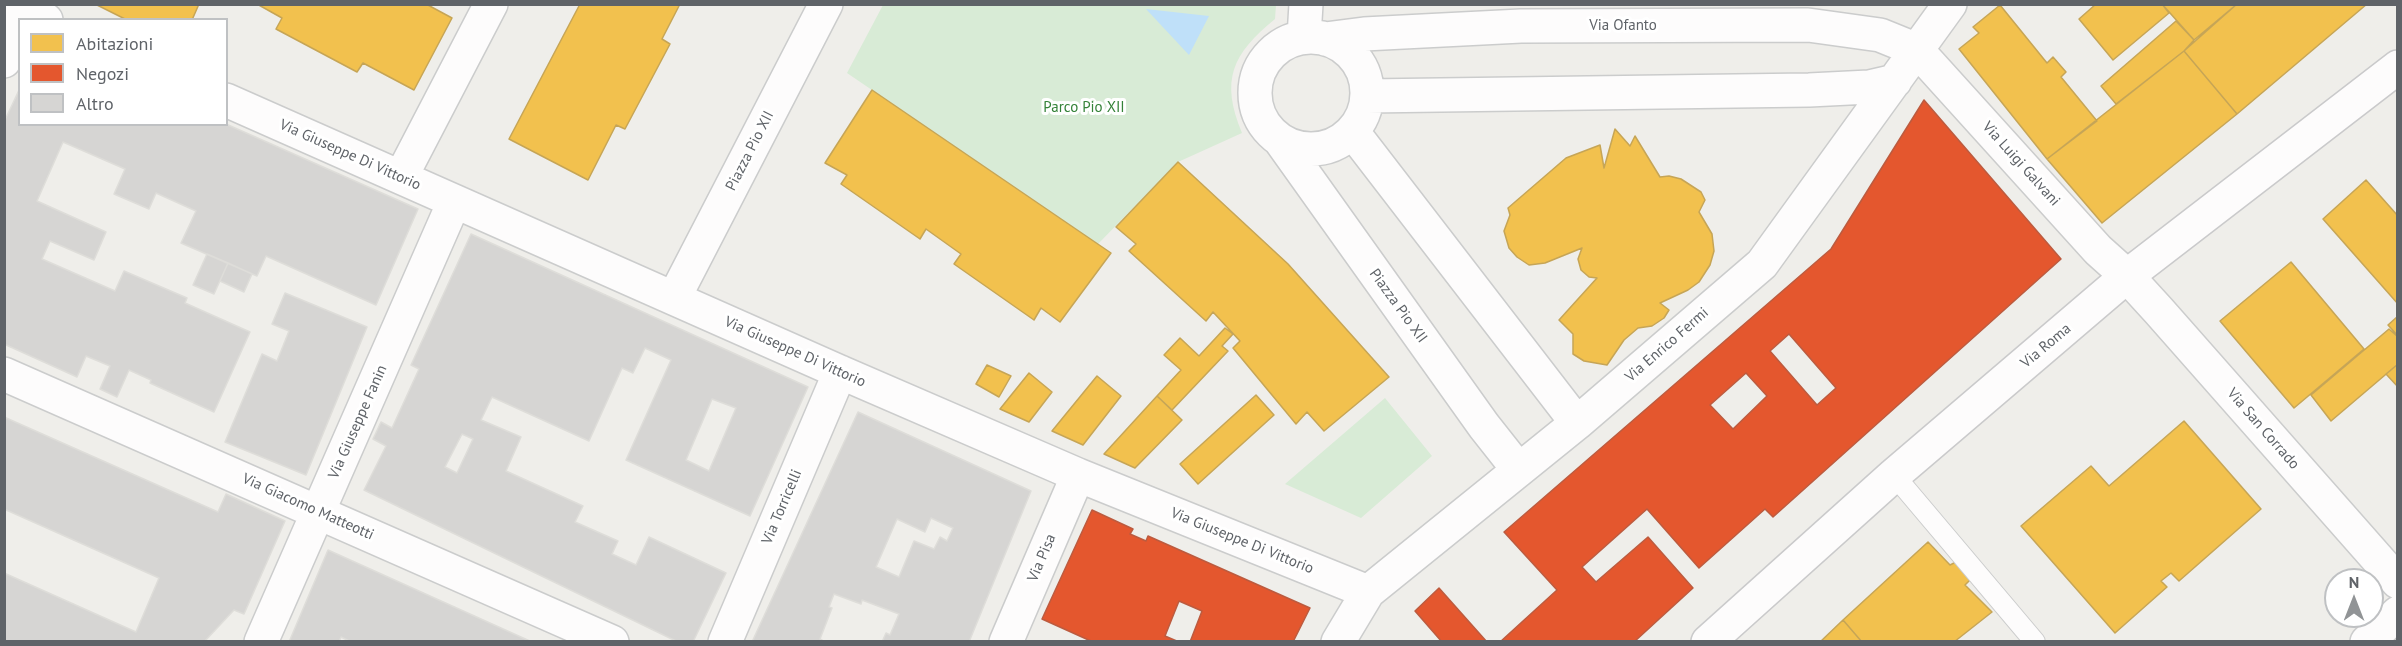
<!DOCTYPE html>
<style>
body{margin:0}
#map{position:relative;width:2402px;height:646px;overflow:hidden;background:#efeeea;font-family:"PT Sans",sans-serif}
canvas{display:block}
.frame{position:absolute;inset:0;border:6px solid #5f6368;pointer-events:none}
.legend{position:absolute;left:18px;top:18px;width:210px;height:108px;box-sizing:border-box;background:#fff;border:2px solid #bfc1c3;margin:0;padding:8px 10px;list-style:none;font-size:18px;color:#5f6368}
.legend li{display:flex;align-items:center;gap:12px;height:30px}
.legend b{width:30px;border:2px solid #bfc1c3}
.north{position:absolute;left:2324px;top:568px;width:60px;height:60px;box-sizing:border-box;background:#fff;border:2px solid #bfc1c3;border-radius:50%;rotate:0deg;font-size:16px;font-weight:700;line-height:24px;text-align:center;color:#5f6368}
.north::after{content:'';display:block;margin:auto;width:21px;height:27px;background:#919496;clip-path:polygon(50% 0,100% 100%,50% 72%,0 100%)}
</style>
<div id="map">
<canvas width="2402" height="646"></canvas>
<div class="frame"></div>
<ul class="legend">
<li><b style="height:16px;background:#f2c14e"></b>Abitazioni</li>
<li><b style="height:16px;background:#e4572e"></b>Negozi</li>
<li><b style="height:16px;background:#d6d5d3"></b>Altro</li>
</ul>
<div class="north">N</div>
</div>
<script>
const g = document.querySelector('canvas').getContext('2d');
g.lineJoin = 'round';
function paint(path, color) { g.fillStyle = color; g.fill(path, 'evenodd'); }
function stroke(path, color, width, dash) { g.strokeStyle = color; g.lineWidth = width; g.lineCap = dash ? 'butt' : 'round'; g.setLineDash(dash || []); g.stroke(path); }
function drawText(font, color, halo, rows, align = 'center') {
  g.font = font + ' "PT Sans",sans-serif'; g.lineWidth = 6; g.setLineDash([]); g.textBaseline = 'middle'; g.strokeStyle = halo; g.fillStyle = color; for (const [text, x, y, turn = 0] of rows) {
    g.save(); g.translate(x, y); g.rotate((+turn || 0) * Math.PI / 180); g.textAlign = isNaN(turn) ? turn : align; if (halo) g.strokeText(text, 0, 0); g.fillText(text, 0, 0); g.restore();
  }
}
paint(new Path2D(`
 M883 5H1276L1275 19C1232 54 1220 80 1242 133L1178 162 1098 244 847 73Z
 M1385 398 1432 456 1361 518 1285 484Z`), '#d8ebd6');
paint(new Path2D(`
 M1146 9 1209 16 1189 55Z`), '#bfe0f9');
const homes = new Path2D(`
 M95 4H199L192 20H127Z
 M257 4H426L452 18 414 90 363 63 357 72 276 29 282 18Z
 M580 4H680L662 39 670 44 625 129 616 125 588 180 509 139Z
 M2162 4 2169 13 2113 60 2079 19 2096 4Z
 M2162 4H2237L2194 40Z
 M2237 4H2367L2237 114 2184 51Z
 M2000 5 2047 63 2053 57 2066 72 2061 77 2097 121 2047 159 1959 49 1979 33 1973 27Z
 M2176 21 2194 40 2184 51 2116 104 2101 86Z
 M2184 51 2237 114 2102 223 2047 159Z
 M872 90 1111 253 1060 322 1041 308 1034 320 954 264 961 254 926 229 920 239 841 184 847 175 825 163Z
 M1615 129 1630 146 1635 136 1660 177 1669 176 1681 179 1701 192 1705 200 1699 212 1712 234 1714 251 1710 265 1699 282 1688 290 1660 303 1669 310 1664 318 1652 326 1638 328 1624 340 1607 365 1584 361 1573 354V334L1559 320 1597 278 1589 277 1581 270 1578 259 1582 248 1545 263 1529 265 1517 257 1509 248 1504 231 1510 215 1508 208 1566 158 1600 145 1604 168Z
 M1178 162 1288 264 1389 377 1324 431 1307 412 1296 424 1233 348 1240 341 1213 312 1206 321 1129 251 1136 244 1116 227Z
 M2366 180 2398 216V304L2323 219Z
 M2291 262 2364 349 2294 408 2220 321Z
 M2398 316V336L2388 325Z
 M1225 328 1233 334 1222 346 1228 351 1172 410 1157 396 1181 370 1164 355 1180 338 1199 356Z
 M2389 329 2398 337V364L2331 421 2311 395Z
 M2398 364V387L2386 374Z
 M987 365 1011 376 999 397 976 384Z
 M1029 373 1052 392 1029 422 1000 409Z
 M1097 376 1121 396 1083 445 1052 431Z
 M1256 395 1274 415 1198 484 1180 464Z
 M1157 396 1182 420 1135 468 1104 454Z
 M2184 421 2261 509 2179 581 2171 573 2161 581 2167 587 2115 633 2021 526 2091 466 2109 486Z
 M1928 542 1950 565 1958 561 1971 579 1965 585 1992 612 1954 642H1862L1843 620Z
 M1843 620 1862 642H1820Z`);
paint(homes, '#f2c14e');
stroke(homes, '#c6a556', 1.5);
const shops = new Path2D(`
 M1924 100 2061 259 1773 517 1765 509 1699 568 1647 509 1582 567 1596 582 1648 537 1693 588 1634 642H1500L1557 590 1504 532 1831 249ZM1789 334 1836 388 1817 405 1770 351ZM1746 373 1767 396 1733 429 1710 405Z
 M1092 510 1133 529 1130 534 1146 541 1148 536 1310 608 1293 642H1190L1202 611 1179 601 1165 636 1179 642H1093L1042 619Z
 M1439 588 1487 642H1442L1415 611Z`);
paint(shops, '#e4572e');
stroke(shops, '#bc5b3f', 1.5);
const building = new Path2D(`
 M20 88V124H226L418 209 376 305 266 256 257 276 181 243 196 211 156 193 149 209 114 194 125 169 63 142 37 201 106 232 94 260 50 241 42 259 115 291 124 271 187 298 185 303 250 332 214 412 150 383 151 380 129 370 117 397 100 389 110 366 86 356 77 377 4 344V122Z
 M471 234 808 387 750 516 626 460 671 360 645 348 633 373 622 368 589 441 492 397 481 420 521 437 506 471 583 506 575 522 618 541 612 554 636 565 649 537 726 573 693 642H678L364 490 386 446 373 439 381 422 392 428 419 369 411 365ZM712 399 736 408 709 471 686 460ZM462 434 473 439 457 473 445 467Z
 M207 254 228 263 214 294 193 285Z
 M228 263 252 274 244 292 220 281Z
 M285 293 367 327 306 475 225 442 262 354 277 361 289 331 272 324Z
 M858 412 1031 491 969 642H882L886 633 890 635 899 614 862 600 861 604 834 594 829 607 832 608 820 639 825 642H752ZM931 518 953 528 947 541 940 537 934 549 914 541 899 577 876 567 897 519 925 532Z
 M4 417 218 512 226 494 285 521 244 614 234 610 204 642H4V573L136 632 159 578 4 509Z
 M328 550 532 642H351L341 637 339 642H289Z`);
paint(building, '#d6d5d3');
stroke(building, '#deddd9', 1.5);
const lane = new Path2D(`
 M1894 475 2035 642`);
const street = new Path2D(`
 M12 4 46 20
 M1304 37 1306 4
 M1255 93a56 56 0 1 1 112 0a56 56 0 1 1-112 0Z
 M1325 39 1364 34 1521 26 1808 25 1880 35 1917 50 2098 250 2127 276 2159 311 2398 582
 M4 61 20 26
 M1367 96 1809 90 1869 87 1895 81
 M226 100 840 372 1078 475 1368 592
 M1352 131 1577 423
 M1280 140 1484 426 1518 469
 M401 177 491 4
 M674 298 826 4
 M4 374 612 642
 M261 642 454 202
 M725 642 840 372
 M1006 642 1078 475
 M1338 642 1368 592 1577 423 1762 264 1950 4
 M2367 642 2398 613`);
const secondary = new Path2D(`
 M1708 642 1894 475 2127 276 2398 67`);
stroke(lane, '#cbcccc', 22);
stroke(street, '#cbcccc', 36);
stroke(secondary, '#cacacb', 36);
stroke(lane, '#fdfcfc', 20);
stroke(street, '#fdfcfc', 33);
stroke(secondary, '#fdfcfc', 33);
drawText('15px', '#5f6368', '#fff', [
 ["Via Ofanto",1623,26],
 ["Piazza Pio XII",750,151,-63],
 ["Via Giuseppe Di Vittorio",350,155,24],
 ["Via Luigi Galvani",2021,164,48],
 ["Piazza Pio XII",1398,306,54],
 ["Via Enrico Fermi",1667,345,-41],
 ["Via Roma",2046,346,-40],
 ["Via Giuseppe Di Vittorio",795,352,24],
 ["Via Giuseppe Fanin",358,422,-66],
 ["Via San Corrado",2263,429,49],
 ["Via Giacomo Matteotti",308,507,24],
 ["Via Torricelli",782,507,-67],
 ["Via Giuseppe Di Vittorio",1242,541,22],
 ["Via Pisa",1042,558,-67]
]);
drawText('15px', '#348238', '#fff', [
 ["Parco Pio XII",1084,108]
]);
</script>
